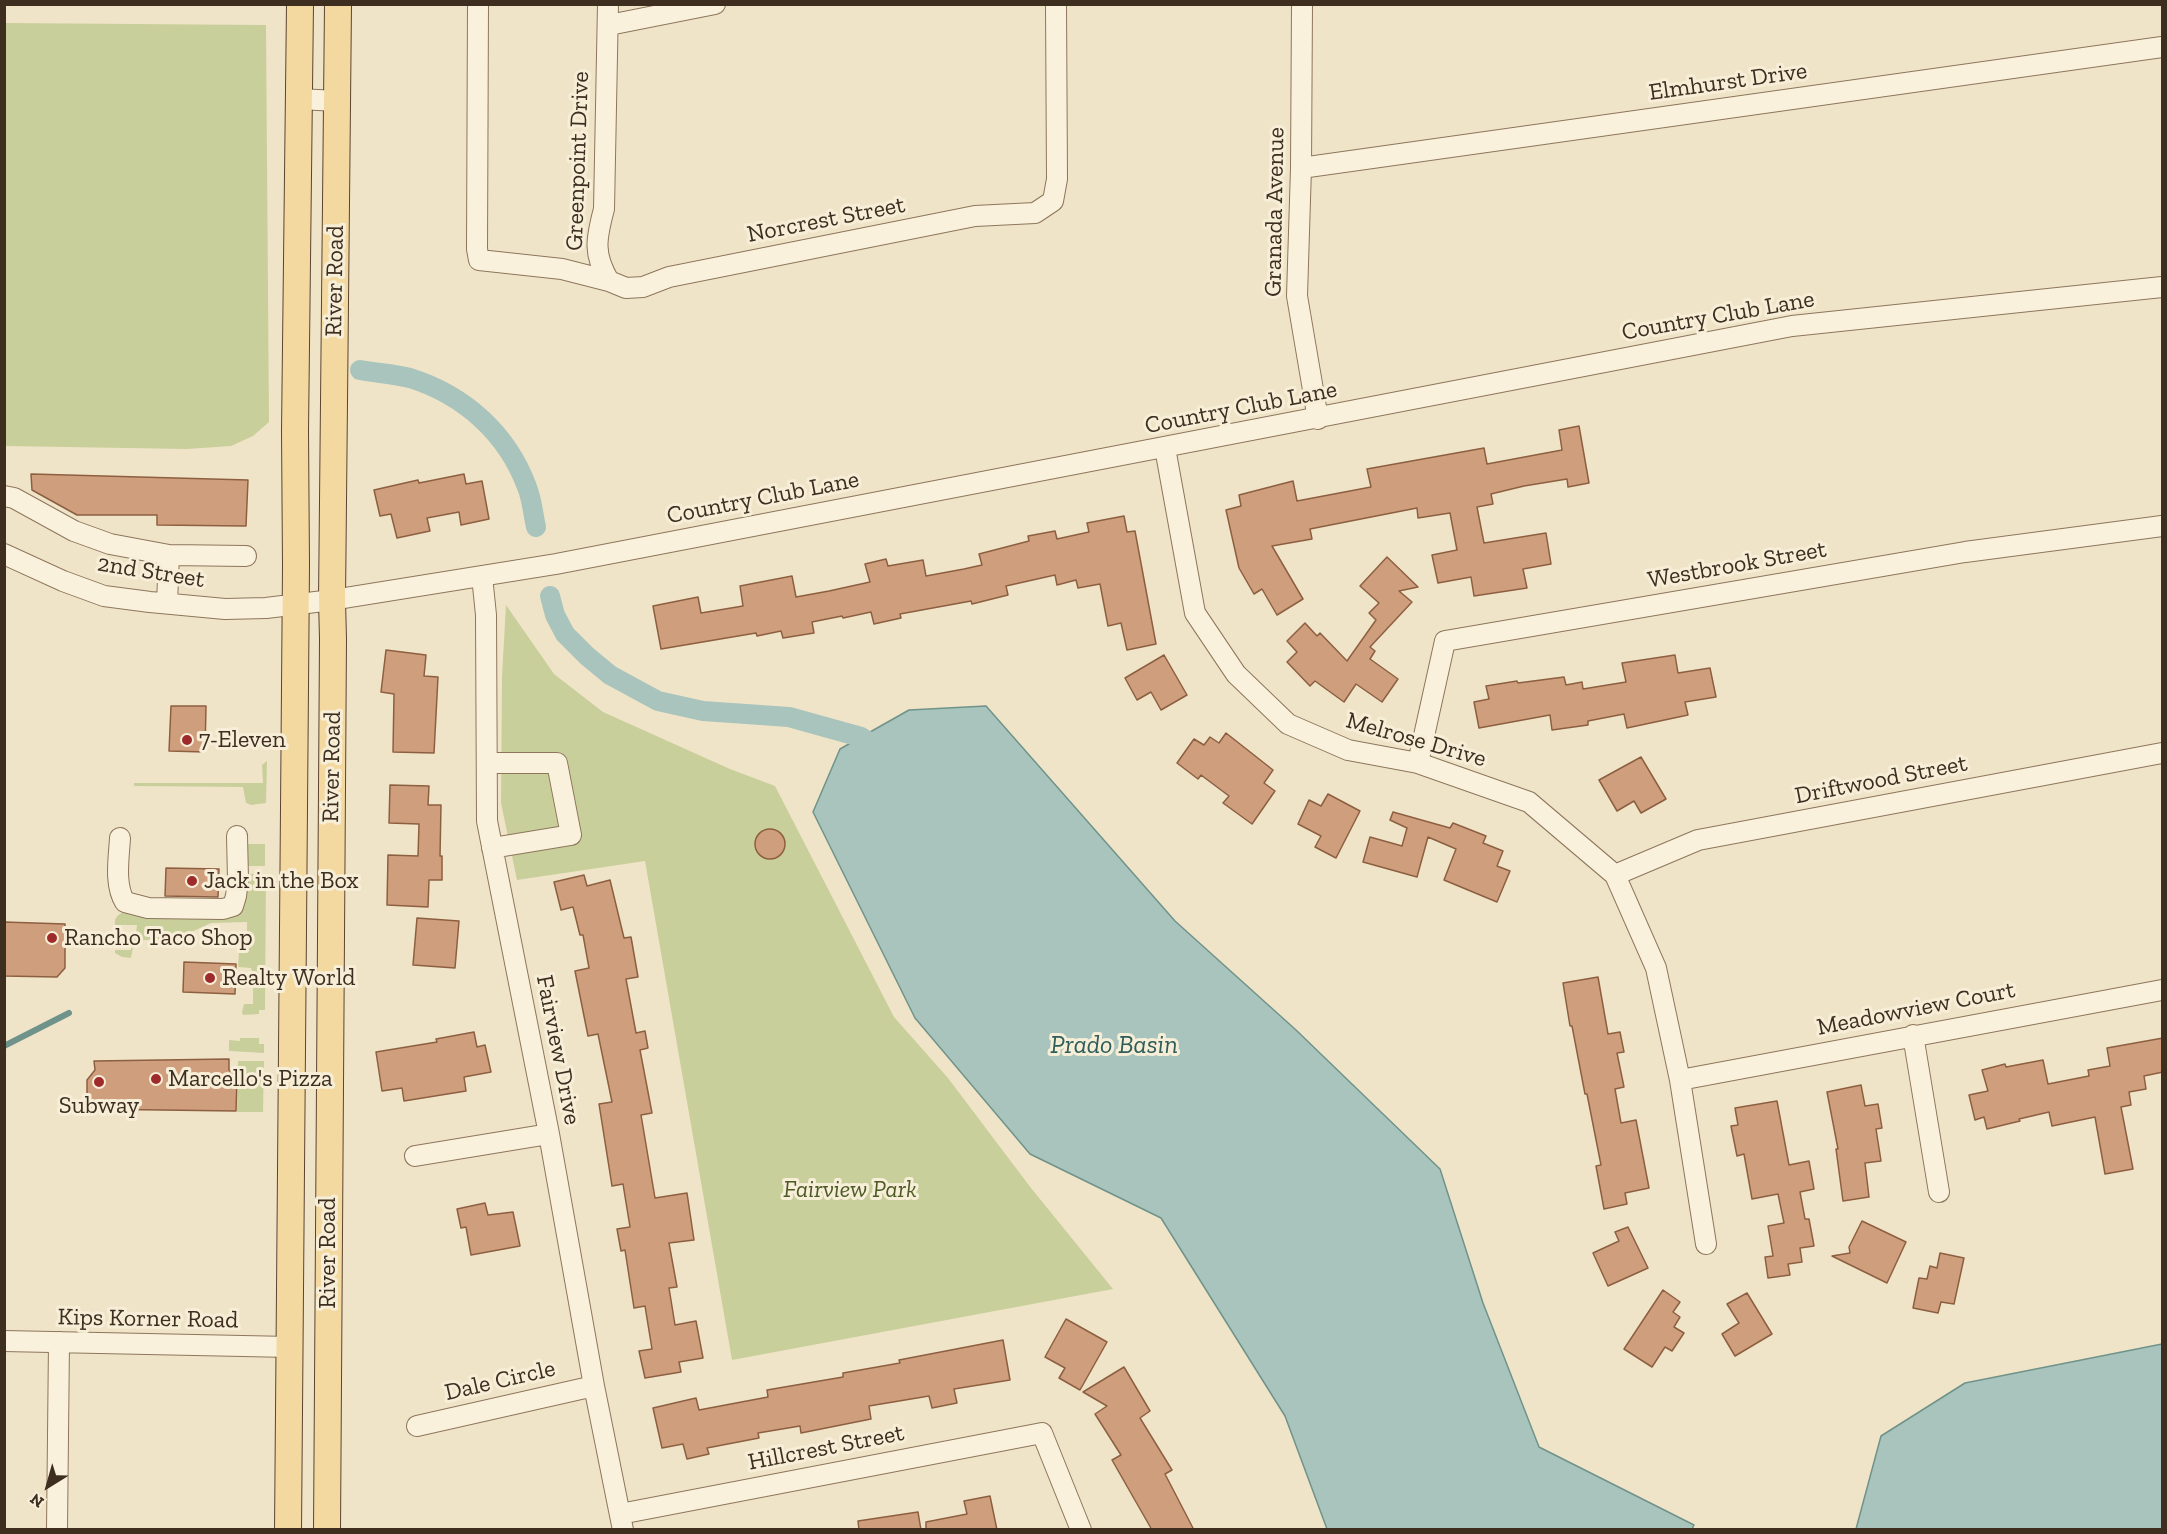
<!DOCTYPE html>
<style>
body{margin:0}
#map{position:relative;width:2167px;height:1534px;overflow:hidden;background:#f0e4c8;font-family:"Zilla Slab",serif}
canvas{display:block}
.frame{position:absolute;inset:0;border:6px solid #3d2e20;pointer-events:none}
.north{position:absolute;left:18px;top:1456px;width:60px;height:60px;-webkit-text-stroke:4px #f7eed8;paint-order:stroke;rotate:217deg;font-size:16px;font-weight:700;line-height:24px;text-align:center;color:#3d2e20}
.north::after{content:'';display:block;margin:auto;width:21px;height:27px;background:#3d2e20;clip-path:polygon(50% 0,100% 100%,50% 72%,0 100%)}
</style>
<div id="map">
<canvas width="2167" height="1534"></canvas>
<div class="frame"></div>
<div class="north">N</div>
</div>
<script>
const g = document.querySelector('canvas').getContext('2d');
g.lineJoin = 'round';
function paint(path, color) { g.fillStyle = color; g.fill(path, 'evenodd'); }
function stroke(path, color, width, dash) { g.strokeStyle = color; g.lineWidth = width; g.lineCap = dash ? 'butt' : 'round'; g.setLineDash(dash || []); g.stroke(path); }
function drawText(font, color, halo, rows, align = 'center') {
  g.font = font + ' "Zilla Slab",serif'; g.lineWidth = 6; g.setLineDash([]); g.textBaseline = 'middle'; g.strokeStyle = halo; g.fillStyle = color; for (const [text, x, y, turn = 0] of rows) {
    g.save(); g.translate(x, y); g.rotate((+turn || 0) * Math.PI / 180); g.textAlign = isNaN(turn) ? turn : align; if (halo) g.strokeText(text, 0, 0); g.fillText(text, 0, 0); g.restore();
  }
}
paint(new Path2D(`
 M5 23 266 25 269 422 253 436 231 446 187 449 5 446Z
 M506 605 554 674 603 712 730 769 775 786 894 1017 948 1078 1031 1188 1113 1289 732 1360 645 861 517 880 501 803 502 676Z
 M267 761 266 803 251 805 246 803 243 787 134 786V783H263L262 765Z
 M247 844H265V866H243L244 845Z
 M244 874H266L265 1010H259V1014L243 1015 242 1012 244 1004H253V975L251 968 238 967 239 952H247V922L211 923 161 946 159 939 134 941 131 958 122 957 115 953V950H131L132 936 136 934 137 925H115C114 918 118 914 124 912L221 913Z
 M240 1038H259V1044H264V1053L229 1051V1040L240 1041Z
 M238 1061H264L263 1112H237Z`), '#c9cf9b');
const water = new Path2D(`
 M986 706 1175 921 1296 1030 1440 1169 1483 1303 1539 1447 1694 1525 1692 1529H1327L1285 1416 1161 1218 1030 1154 915 1018 813 812 840 749 909 710Z
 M2162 1344V1529H1856L1881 1436 1965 1383Z`);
paint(water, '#a9c4bc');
stroke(water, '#6f938a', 1.5);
stroke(new Path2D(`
 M4 1046 69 1013`), '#6f938a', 6);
stroke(new Path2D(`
 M360 370C376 373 394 374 410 378 464 395 507 433 527 487 532 499 533 514 536 527
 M550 596 555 615 565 634 587 656 610 675 658 701 703 711 789 717 861 737 884 751`), '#a9c4bc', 20);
const building = new Path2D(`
 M1579 426 1589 483 1568 487 1567 479 1524 486 1491 494 1493 504 1477 507 1484 543 1546 533 1551 564 1523 569 1527 588 1474 596 1471 577 1438 583 1432 555 1457 550 1450 513 1418 518 1417 508 1310 529 1312 539 1272 546 1303 599 1277 615 1262 589 1254 594 1239 568 1226 510 1241 506 1239 495 1293 481 1297 501 1371 487 1367 469 1484 448 1487 464 1562 450 1559 430Z
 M31 474 248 480 246 526 157 525V515H77L32 490Z
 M464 474 466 484 482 481 489 519 461 525 459 512 427 518 430 531 397 538 391 514 380 516 374 490 418 480 419 483Z
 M1124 516 1127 532 1135 531 1156 644 1127 650 1121 623 1108 626 1100 584 1078 588 1076 580 1057 585 1055 575 1006 586 1008 595 972 604 971 601 900 614 901 618 874 624 871 612 843 618 842 616 812 622 814 633 783 638 781 631 757 636 756 633 661 649 653 606 698 597 701 613 743 606 740 586 792 576 796 597 829 591 870 582 865 564 886 559 888 566 923 560 926 576 964 569 982 565 979 554 1029 541 1028 536 1055 531 1057 539 1089 532 1087 523Z
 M1387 557 1418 587 1399 591 1412 602 1370 647 1375 651 1370 659 1398 679 1382 702 1356 684 1344 702 1315 681 1310 686 1287 662 1297 652 1287 641 1305 623 1317 636 1320 633 1347 661 1376 620 1369 613 1379 603 1360 586Z
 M386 650 426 655 424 676 438 677 434 753 393 752 394 694 381 692Z
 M1164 655 1187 695 1161 710 1151 692 1137 700 1125 678Z
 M1675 655 1678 673 1710 668 1716 697 1685 702 1688 715 1627 728 1624 714 1588 721V725L1552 730 1550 715 1479 728 1474 702 1489 699 1486 686 1517 681 1518 683 1564 677 1566 685 1582 682 1583 689 1626 682 1622 663Z
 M171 706H206L205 752 169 751Z
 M1226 733 1273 770 1264 783 1275 791 1252 824 1223 803 1229 796 1201 775 1198 779 1177 763 1194 739 1204 745 1210 737 1219 743Z
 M1641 757 1666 799 1641 813 1634 801 1617 811 1599 780Z
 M390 785 429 786 428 805H441L440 856H442V880H429L428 907 387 905 388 855 418 856 419 824 389 823Z
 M1328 794 1360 811 1336 858 1315 847 1321 836 1298 824 1309 800 1321 806Z
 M1393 812 1450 828 1453 823 1486 836 1483 843 1503 851 1497 866 1510 871 1497 902 1444 880 1456 849 1428 837 1417 877 1363 862 1370 837 1402 846 1407 828 1390 820Z
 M755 844a15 15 0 1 1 30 0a15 15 0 1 1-30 0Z
 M166 868 219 869 218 897 165 896Z
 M584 875 587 886 610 880 624 938 631 937 638 977 626 979 636 1033 645 1031 648 1048 640 1050 652 1113 641 1115 655 1198 687 1193 694 1240 669 1243 677 1287 669 1288 675 1325 696 1321 703 1358 679 1362 681 1372 645 1378 639 1351 652 1349 645 1306 634 1308 625 1250 621 1251 617 1229 630 1227 623 1184 612 1186 599 1104 612 1102 598 1034 588 1036 575 971 589 968 583 935H580L573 907 561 910 554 882Z
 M417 918 459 921 455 968 413 965Z
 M4 922 65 924V968L57 977 4 976Z
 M184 962 236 964 235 994 183 992Z
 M1598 977 1608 1034 1620 1032 1624 1052 1617 1053 1624 1087 1615 1089 1621 1123 1636 1120 1649 1188 1625 1193 1627 1204 1604 1209 1596 1166 1601 1165 1587 1094H1585L1572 1026H1570L1563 983Z
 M474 1032 477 1047 485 1045 491 1072 464 1077 466 1091 404 1101 402 1088 382 1091 376 1052 437 1042 436 1039Z
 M2163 1038V1072L2144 1076 2146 1089 2129 1092 2131 1105 2121 1107 2133 1169 2105 1174 2095 1117 2052 1126 2049 1112 2019 1119 2020 1121 1987 1129 1984 1117 1975 1120 1969 1095 1988 1091 1982 1070 2005 1064 2006 1067 2043 1060 2048 1084 2089 1076 2088 1070 2110 1066 2107 1048Z
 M229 1059V1070L237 1077 236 1111 87 1109V1080L95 1070 94 1061Z
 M1861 1085 1865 1106 1878 1104 1882 1128 1876 1129 1881 1161 1865 1163 1869 1197 1843 1201 1836 1149H1838L1827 1092Z
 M1777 1101 1789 1165 1809 1161 1814 1189 1800 1192 1805 1219H1809L1814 1246 1800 1248 1802 1262 1788 1264 1790 1275 1768 1278 1765 1257 1773 1256 1768 1226 1784 1223 1778 1194 1752 1199 1744 1154 1737 1156 1731 1126 1738 1125 1735 1108Z
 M485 1203 488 1215 513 1212 520 1246 471 1255 466 1227 461 1228 457 1209Z
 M1862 1221 1906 1242 1887 1283 1832 1256 1850 1253 1849 1247Z
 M1628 1227 1648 1268 1608 1286 1593 1253 1619 1241 1615 1232Z
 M1940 1253 1964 1258 1954 1304 1941 1302 1938 1313 1913 1308 1919 1278 1927 1279 1930 1266 1937 1268Z
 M1663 1290 1680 1302 1673 1312 1680 1317 1674 1327 1684 1333 1672 1351 1665 1347 1652 1367 1624 1349Z
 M1747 1293 1772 1334 1735 1356 1722 1334 1739 1323 1727 1304Z
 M1066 1319 1107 1342 1080 1390 1059 1378 1065 1368 1045 1357Z
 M1003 1340 1010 1380 954 1389 957 1403 932 1408 929 1396 869 1406 871 1419 801 1433 800 1426 758 1433 759 1438 707 1448 709 1454 687 1459 683 1444 662 1448 653 1408 696 1398 699 1410 768 1397 767 1390 843 1377V1373L900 1363 899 1360Z
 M1124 1367 1150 1411 1140 1418 1172 1470 1165 1474 1194 1530H1152L1112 1460 1121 1455 1095 1414 1107 1406 1083 1392Z
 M990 1496 997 1530H926V1522L967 1514 964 1501Z
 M918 1512 921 1530H859L858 1521Z`);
paint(building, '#cf9f7d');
stroke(building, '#8d5f41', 1.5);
const minor = new Path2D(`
 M478 4 477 249 479 260 562 269 609 281 626 288 643 287 669 277 975 216 1035 213 1053 201 1057 179 1056 4
 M608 4 604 209C596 239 593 254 609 281
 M1302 4 1301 168 1297 296 1318 419
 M609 25 715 4
 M299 99 337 101
 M1301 168 2162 47
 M1165 448 1195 613 1236 674 1288 724 1348 750 1418 763 1529 802 1615 875 1656 968 1680 1080 1706 1244
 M4 496 14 498 74 531 110 544 169 555 246 556
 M4 554 63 581 104 596 150 602 225 609 266 608 332 600 556 564 1792 326 2162 287
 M482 576 486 615 487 821 549 1134 594 1386 623 1530
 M167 603 169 555
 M487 763H557L571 835 492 848
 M1418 763 1445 641 1965 552 2162 526
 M120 838C119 857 114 885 125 902L148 908 223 909 233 906 236 896 238 879 237 836
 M1615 875 1698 840 2162 753
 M1913 1035 1939 1192
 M1680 1080 2162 990
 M415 1156 549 1134
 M4 1341 290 1347
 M417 1426 594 1386
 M620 1514 1042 1433 1081 1530
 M57 1530 59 1342`);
const major = new Path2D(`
 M288 1530 296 566 295 431 300 4
 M327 1530 333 639 332 600 338 4`);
stroke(minor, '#8d765c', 22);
stroke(major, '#5b4430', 28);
stroke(minor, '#faf1dc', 20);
stroke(major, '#f3d9a0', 26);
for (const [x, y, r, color] of [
 [187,740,6,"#9e2a2b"],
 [192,881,6,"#9e2a2b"],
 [52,938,6,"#9e2a2b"],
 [210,978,6,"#9e2a2b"],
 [156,1079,6,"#9e2a2b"],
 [99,1082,6,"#9e2a2b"]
]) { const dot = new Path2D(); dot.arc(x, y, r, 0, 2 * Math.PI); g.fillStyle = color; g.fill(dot); stroke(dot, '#f7eed8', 2); }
drawText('24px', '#3d2e20', '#f7eed8', [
 ["Elmhurst Drive",1728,82,-8],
 ["Greenpoint Drive",578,161,-88],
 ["Granada Avenue",1275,212,-89],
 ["Norcrest Street",826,220,-11],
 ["River Road",335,281,-89],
 ["Country Club Lane",1718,316,-10],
 ["Country Club Lane",1241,408,-11],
 ["Country Club Lane",763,498,-11],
 ["Westbrook Street",1737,565,-10],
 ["2nd Street",151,572,9],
 ["Melrose Drive",1416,740,16],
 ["River Road",332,767,-89],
 ["Driftwood Street",1881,780,-11],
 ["Meadowview Court",1916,1009,-11],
 ["Fairview Drive",558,1050,79],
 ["River Road",328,1253,-90],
 ["Kips Korner Road",148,1319,1],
 ["Dale Circle",500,1381,-13],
 ["Hillcrest Street",826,1448,-11]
]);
drawText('24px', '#3d2e20', '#f7eed8', [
 ["7-Eleven",199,740],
 ["Jack in the Box",204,881],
 ["Rancho Taco Shop",64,938],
 ["Realty World",222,978],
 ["Marcello's Pizza",168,1079],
 ["Subway",99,1106,"center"]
], 'left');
drawText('italic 24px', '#4d5a26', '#f7eed8', [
 ["Fairview Park",850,1190]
]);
drawText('italic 26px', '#2f5d5a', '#f7eed8', [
 ["Prado Basin",1114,1046]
]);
</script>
